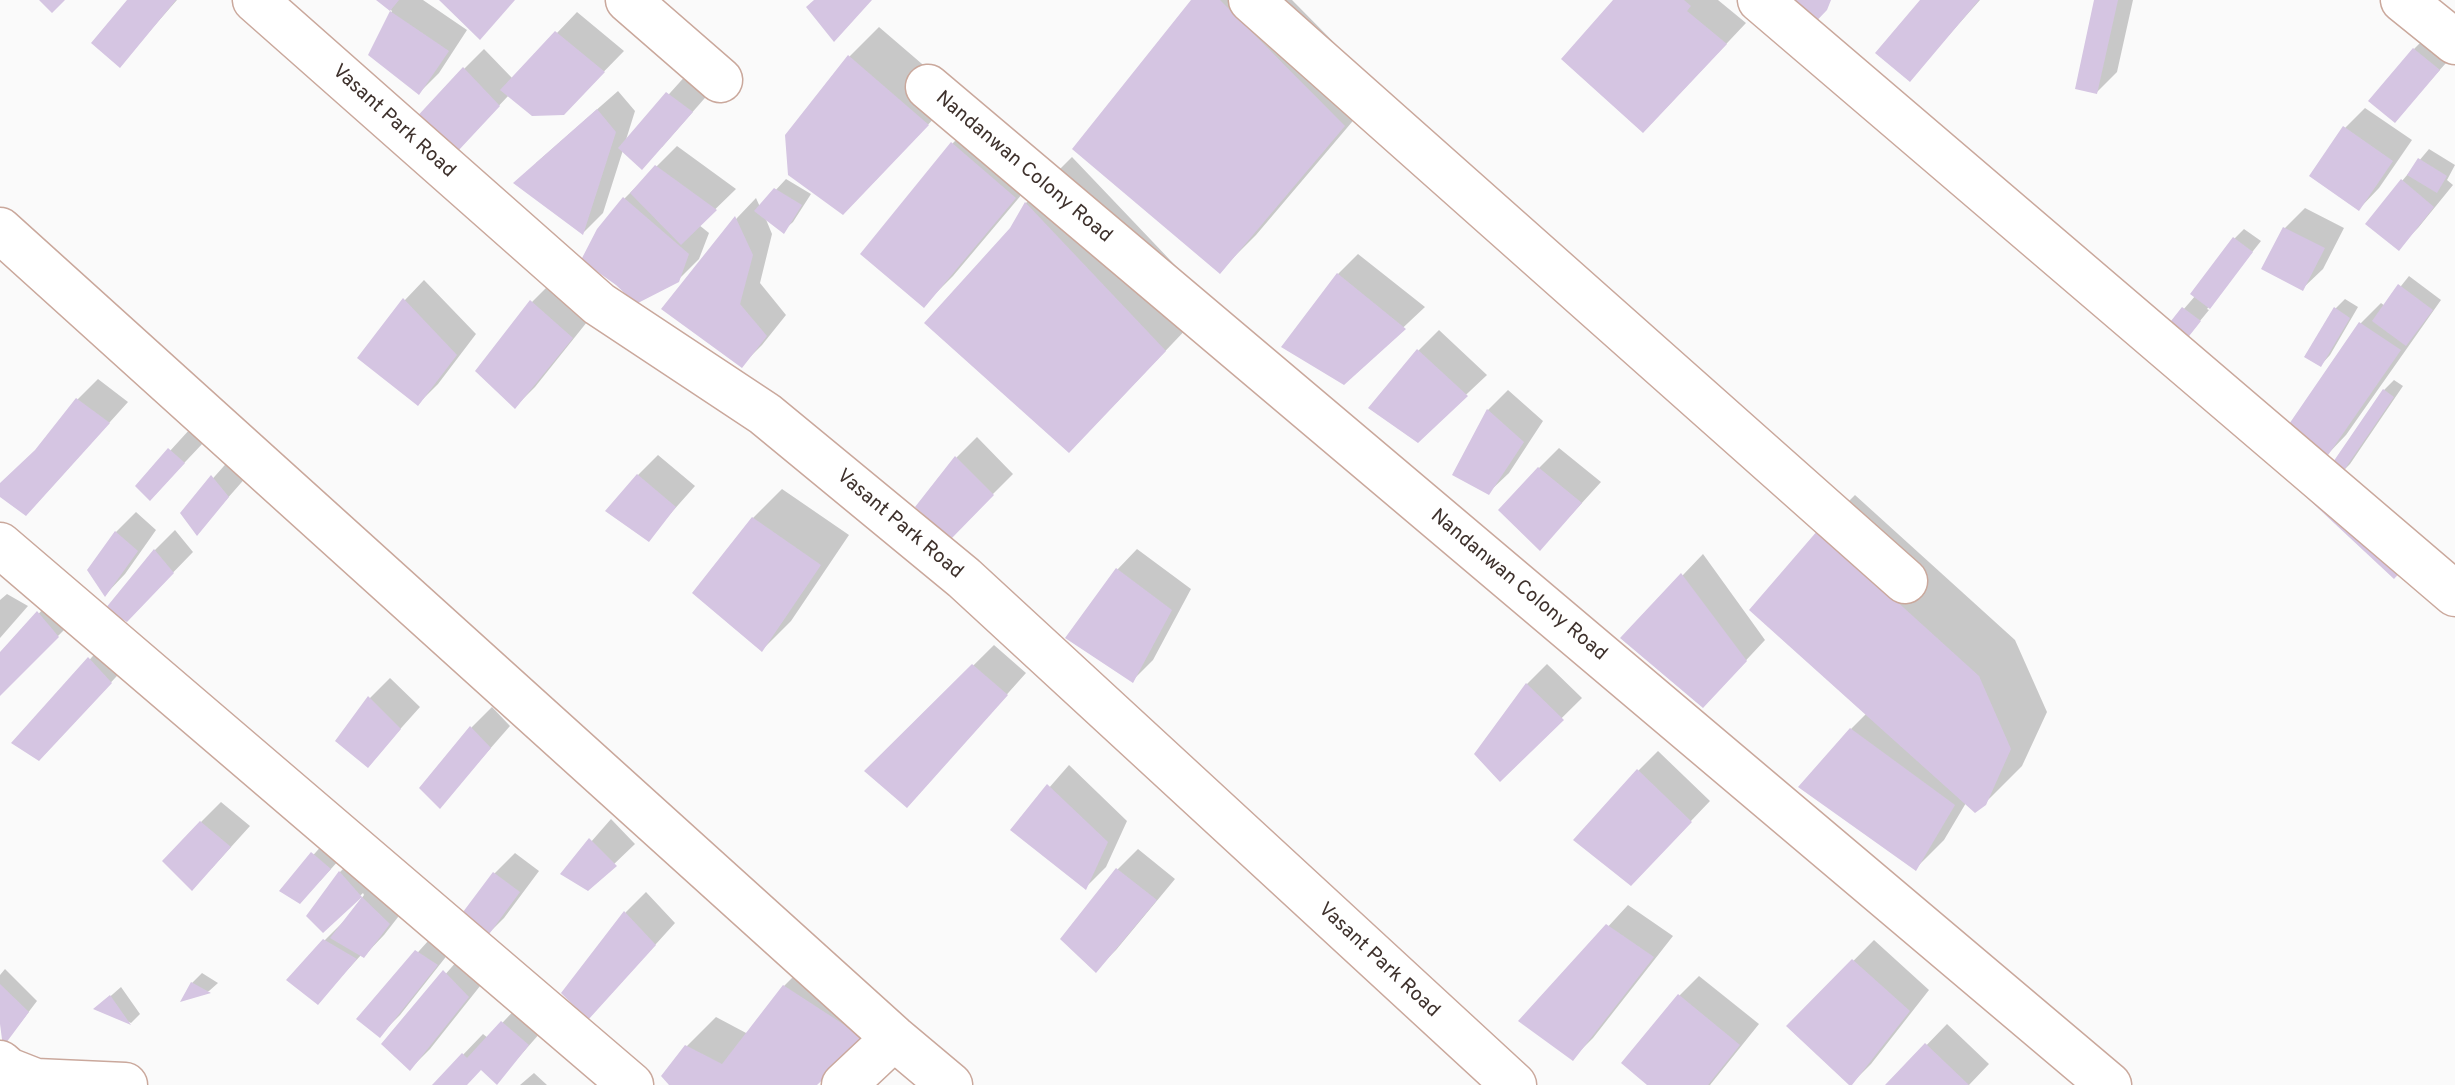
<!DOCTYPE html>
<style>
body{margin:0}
canvas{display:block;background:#fafafa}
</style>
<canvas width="2455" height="1085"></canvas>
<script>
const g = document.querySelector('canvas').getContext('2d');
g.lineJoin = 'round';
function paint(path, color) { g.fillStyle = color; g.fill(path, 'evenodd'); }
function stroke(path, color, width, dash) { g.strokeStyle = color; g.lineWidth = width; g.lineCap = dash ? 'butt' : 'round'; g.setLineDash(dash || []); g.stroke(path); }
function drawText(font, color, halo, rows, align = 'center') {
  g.font = font + ' Overpass,sans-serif'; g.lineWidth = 6; g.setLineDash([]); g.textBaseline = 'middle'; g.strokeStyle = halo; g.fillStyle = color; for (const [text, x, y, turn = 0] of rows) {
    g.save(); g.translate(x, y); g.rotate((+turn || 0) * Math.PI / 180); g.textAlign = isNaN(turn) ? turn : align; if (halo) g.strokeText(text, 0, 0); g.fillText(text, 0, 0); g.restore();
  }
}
paint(new Path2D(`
 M129 0H177L120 65Z
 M379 0H423L467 30 439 73 419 93 371 55 392 11Z
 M1194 0H1292L1380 89 1256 235 1220 271Z
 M1616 0H1718L1746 23 1663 111Z
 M1923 0H1980L1910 79Z
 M2097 0H2133L2117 72 2097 92Z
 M577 12 624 51 584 92 509 95 478 128 464 69 484 49 513 79Z
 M879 27 957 94 872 184 787 135 850 56Z
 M2434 29 2455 53 2394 121 2414 49Z
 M688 73 711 91 662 147 623 150 603 213 583 233 536 163 618 91 635 111 625 143Z
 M2365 108 2412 140 2379 188 2359 209 2345 128Z
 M982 114 1044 168 953 276 924 305 863 253 953 143Z
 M677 146 736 189 699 225 709 233 699 259 678 280 599 230 625 198Z
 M2429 149 2455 165 2447 180 2453 185 2418 228 2398 248 2402 181Z
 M1072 157 1211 303 1115 404 1012 229 1026 203Z
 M786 179 811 194 793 222 783 231 765 217 772 234 760 283 786 315 762 345 742 365 664 309 737 218 756 198 760 207Z
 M2305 208 2344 228 2323 269 2302 289 2264 269 2285 228Z
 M2244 229 2261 241 2207 309 2209 310 2195 327 2170 325 2196 295 2234 239Z
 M1358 254 1425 307 1344 383 1338 274Z
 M2409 276 2441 300 2346 435 2326 456 2288 430 2361 323 2381 303 2385 306Z
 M424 280 476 334 438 384 418 404 360 358 405 300Z
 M552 282 591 317 535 387 515 407 478 370 532 302Z
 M2345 299 2358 307 2330 355 2321 365 2335 309Z
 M1439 330 1487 375 1418 440 1371 408 1419 350Z
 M98 379 128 402 46 493 0 495V485L40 447 78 399Z
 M2394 380 2403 386 2350 464 2340 474 2384 390Z
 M1508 390 1543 421 1509 473 1488 493V410Z
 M190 429 204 442 170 478 138 486Z
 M977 437 1013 474 951 536 918 507 957 457Z
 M1559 448 1601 482 1540 549 1539 468Z
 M658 455 695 486 648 539 638 475Z
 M232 457 248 475 197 533 182 513Z
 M782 489 849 535 791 621 762 650 753 518Z
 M1855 495 2015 640 2047 712 2022 766 1985 803H1966L1944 840 1915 869 1851 729 1867 713 1819 531Z
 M136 512 156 530 125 574 106 594 116 532Z
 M175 530 193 552 127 620 108 609 155 550Z
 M1137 549 1191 589 1153 660 1133 680 1117 570Z
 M1703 554 1765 640 1723 685 1623 638Z
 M59 592 78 616 0 694V655Z
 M7 594 28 606 0 638V600Z
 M109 638 130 662 59 738 15 743Z
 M994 645 1026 673 926 785 867 771Z
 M1547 664 1582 698 1500 779 1476 754 1527 684Z
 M390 678 420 707 368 765 337 740 370 698Z
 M492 707 510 726 440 806 422 788 472 727Z
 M1658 751 1710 801 1651 863 1638 771Z
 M1069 765 1127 821 1106 867 1086 887 1013 829Z
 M221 802 250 826 212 868 201 822Z
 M611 819 635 844 588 889 563 874Z
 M333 833 350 848 320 881 282 890Z
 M1138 849 1175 879 1116 950 1096 970 1063 938 1118 869Z
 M360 852 409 903 384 935 364 956 362 954 318 1002 325 940 345 920 364 895 363 893 324 930 308 916 340 872Z
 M515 853 539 871 504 918 484 938 462 916 495 873Z
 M646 892 675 923 608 997 564 993 626 912Z
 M1628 905 1673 936 1593 1038 1573 1058 1521 1021Z
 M437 931 456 944 400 1015 380 1035 359 1018Z
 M1874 940 1929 990 1871 1064 1851 1084 1789 1026Z
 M465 952 488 976 430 1049 410 1069 384 1044Z
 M813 957 864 1037 814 1085H672L687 1046 716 1017 748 1034 784 986Z
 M5 969 37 1001 5 1043 0 1009V975Z
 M202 973 218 983 209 991 184 998 192 983Z
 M1699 976 1759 1024 1710 1085H1650L1679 996Z
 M121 987 140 1014 131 1023 97 1008Z
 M522 1002 548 1024 497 1082 481 1068 465 1085H434L483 1034 488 1038Z
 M1947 1024 1989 1064 1969 1085H1888Z
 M534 1073 547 1085H520Z`), '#0003');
paint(new Path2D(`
 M39 0H65L52 13Z
 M127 0H176L120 68 91 43Z
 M376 0H399L390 11Z
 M439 0H515L480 40Z
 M814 0H872L834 42 806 7Z
 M1191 0H1220L1345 126 1220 274 1072 149Z
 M1613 0H1684L1691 6 1687 11 1727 44 1643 133 1561 59Z
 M1772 0H1831L1827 10 1806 32Z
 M1920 0H1979L1910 82 1875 53Z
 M2094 0H2118L2097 94 2075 89Z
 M390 11 449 51 419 95 368 55Z
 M555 31 605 72 564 115 532 116 500 90Z
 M2413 48 2440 70 2395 123 2368 101Z
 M848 55 929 125 843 215 788 175 785 135Z
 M463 67 500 106 458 151 412 122Z
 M666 92 693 112 642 170 618 148Z
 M597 109 616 132 583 235 513 183Z
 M2343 126 2393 161 2359 211 2309 176Z
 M951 142 1016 198 924 308 860 254Z
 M2418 158 2447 176 2437 193 2407 175Z
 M655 165 717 210 681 245 630 193Z
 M2401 179 2434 207 2399 251 2365 224Z
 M774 188 802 205 784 234 754 211Z
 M623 197 689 254 679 282 636 304 616 285 581 260 597 229Z
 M1025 202 1166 351 1069 453 924 323 1010 228Z
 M735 216 753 255 740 304 767 336 742 368 661 309Z
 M2283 227 2325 248 2303 291 2261 269Z
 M2233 237 2253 252 2210 309 2190 294Z
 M1337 273 1406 329 1344 385 1281 347Z
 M2398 284 2433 310 2406 346 2372 321Z
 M403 298 457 355 418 406 357 358Z
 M530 300 573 338 515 409 475 371Z
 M2182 307 2201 321 2186 340 2167 326Z
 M2334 307 2350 318 2321 367 2304 357Z
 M2359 322 2401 350 2326 458 2285 430Z
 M1417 349 1468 396 1418 443 1368 408Z
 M2383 389 2394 397 2340 476 2329 468Z
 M76 398 110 423 26 516 0 497V483L35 450Z
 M1487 409 1524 442 1489 495 1452 475Z
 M168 448 185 463 150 501 135 486Z
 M955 456 994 495 951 539 915 507Z
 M1538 467 1582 503 1540 551 1498 510Z
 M637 474 676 507 649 542 605 511Z
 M211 475 229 497 197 536 180 513Z
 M2314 483 2405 567 2394 579 2304 495Z
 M752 517 821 565 762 652 692 593Z
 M1818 530 1979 676 2011 749 1986 805 1975 813 1749 610Z
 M115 531 138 551 105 597 87 570Z
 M154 549 174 573 127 622 105 609Z
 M1116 568 1172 610 1133 683 1065 638Z
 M1681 573 1747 661 1703 708 1620 638Z
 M37 611 59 637 0 696V652Z
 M88 657 112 683 39 761 11 743Z
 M972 664 1008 695 907 808 864 771Z
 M1526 683 1564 720 1500 782 1474 754Z
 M368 696 401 729 368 768 335 741Z
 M470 726 491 748 440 809 419 788Z
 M1850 728 1955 805 1916 871 1798 787Z
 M1637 769 1692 822 1631 886 1573 840Z
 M1047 784 1108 842 1086 890 1010 830Z
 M200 821 231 847 192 891 162 861Z
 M589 838 617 866 588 891 560 874Z
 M311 852 331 869 300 904 279 891Z
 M1116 868 1157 900 1096 973 1060 939Z
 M339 871 362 897 323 933 306 916Z
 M493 872 520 892 484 941 460 916Z
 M362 897 390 924 364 958 330 938Z
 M624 911 656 945 588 1020 561 993Z
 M1606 924 1654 957 1573 1061 1518 1021Z
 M323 939 357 959 318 1005 286 980Z
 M415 950 438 965 380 1038 356 1019Z
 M1852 959 1910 1011 1852 1085H1849L1786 1026Z
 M443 970 469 997 410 1071 381 1044Z
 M191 982 211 993 180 1002Z
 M0 984 29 1012 3 1047 0 1024Z
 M783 985 866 1039 817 1085H669L661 1076 685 1045 722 1064Z
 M1678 994 1740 1045 1708 1085H1647L1621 1063Z
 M110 995 131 1025 93 1009Z
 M501 1021 529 1045 497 1085 481 1070 467 1085H432L462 1053 467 1058Z
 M1925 1043 1969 1085H1885Z`), '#d5c5e2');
const minor = new Path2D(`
 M255 0 599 304 765 414 964 578 1514 1085
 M628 0 720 80
 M1251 0 1905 581
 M1760 0 2455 594
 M2403 0 2455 42
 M928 87 2109 1085
 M0 230 894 1038 950 1085
 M0 545 631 1085
 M0 1063 8 1070 36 1081 125 1085
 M844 1085 894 1038`);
stroke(minor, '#caa89c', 47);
stroke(minor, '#fff', 44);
drawText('20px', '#3e312c', '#fff', [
 ["Vasant Park Road",393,122,42],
 ["Nandanwan Colony Road",1023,168,40],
 ["Vasant Park Road",899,525,40],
 ["Nandanwan Colony Road",1518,586,40],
 ["Vasant Park Road",1378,961,43]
]);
</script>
